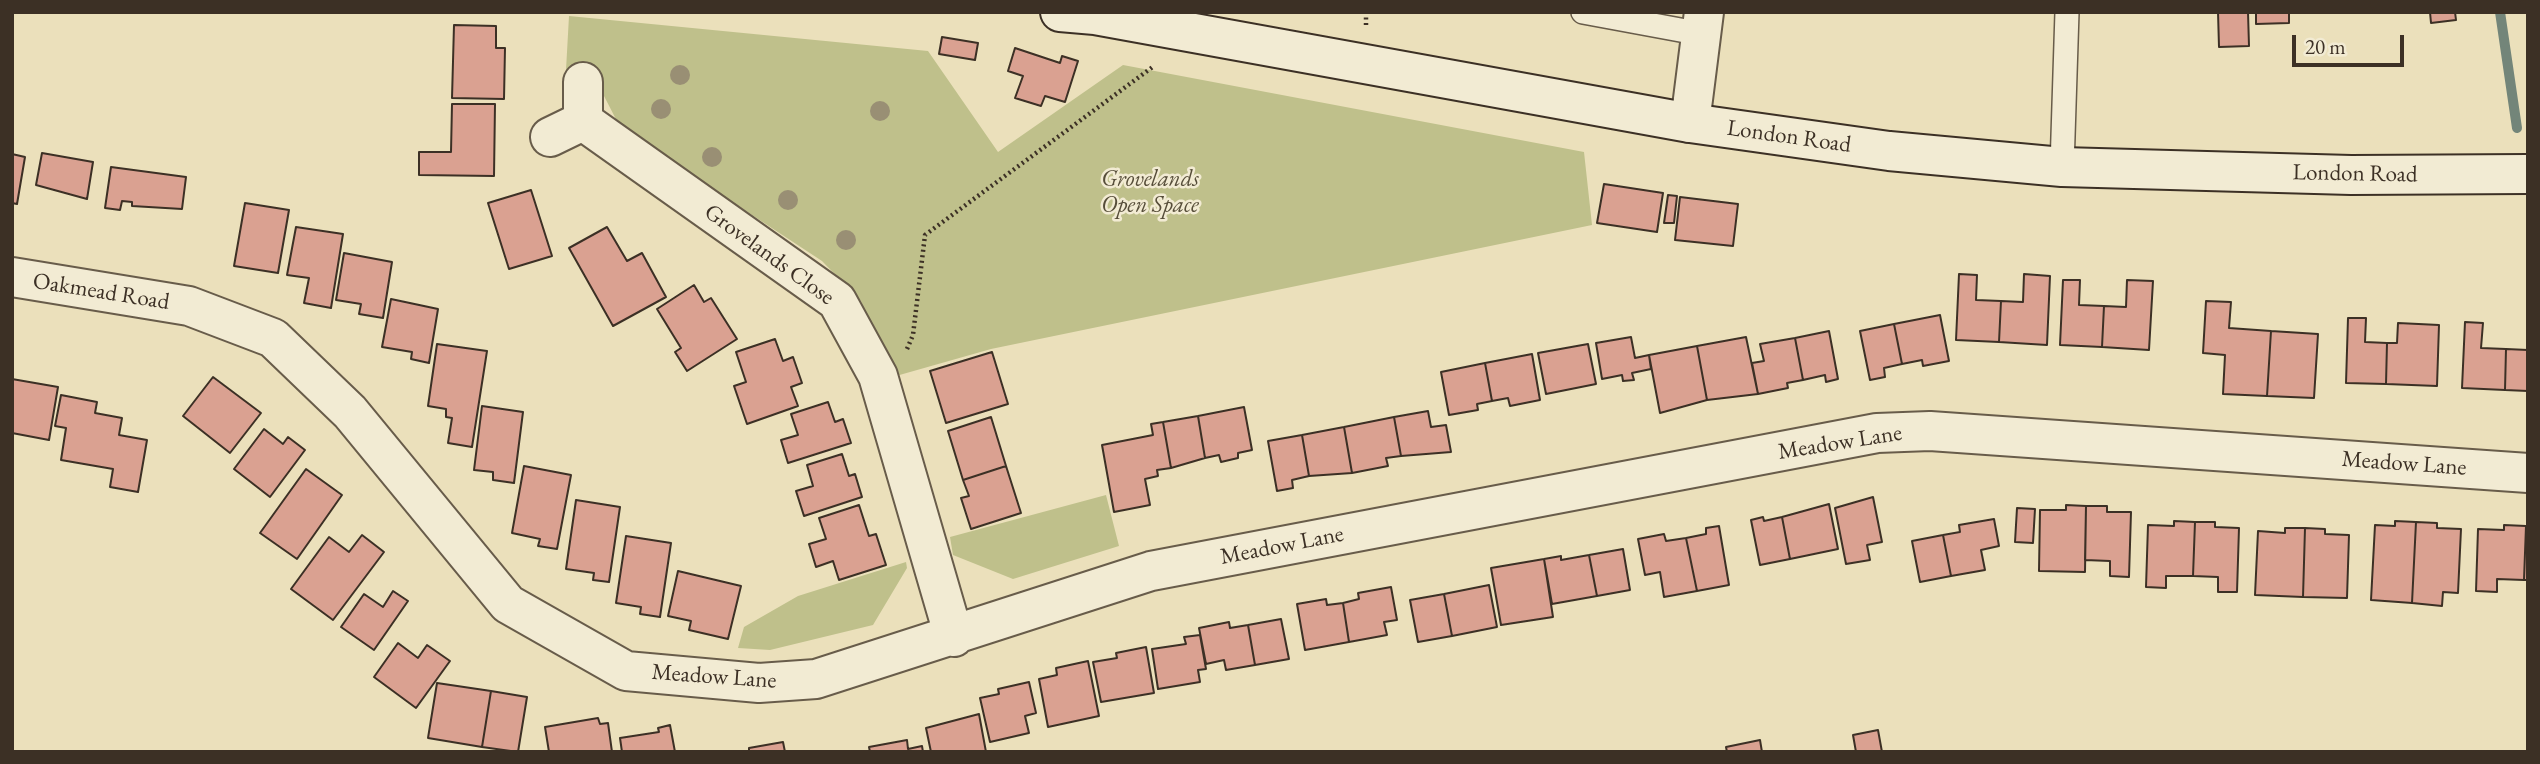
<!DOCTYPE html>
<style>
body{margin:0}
#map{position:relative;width:2540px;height:764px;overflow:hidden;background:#ebe0bb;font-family:"EB Garamond",serif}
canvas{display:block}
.frame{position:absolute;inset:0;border:14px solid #3c3025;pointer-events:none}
.scale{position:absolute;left:2292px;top:35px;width:112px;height:32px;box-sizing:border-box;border:4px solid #3c3025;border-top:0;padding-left:9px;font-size:21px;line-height:24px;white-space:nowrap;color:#3c3025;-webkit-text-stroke:5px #f2ebd3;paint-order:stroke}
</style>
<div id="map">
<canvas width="2540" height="764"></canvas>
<div class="frame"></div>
<div class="scale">20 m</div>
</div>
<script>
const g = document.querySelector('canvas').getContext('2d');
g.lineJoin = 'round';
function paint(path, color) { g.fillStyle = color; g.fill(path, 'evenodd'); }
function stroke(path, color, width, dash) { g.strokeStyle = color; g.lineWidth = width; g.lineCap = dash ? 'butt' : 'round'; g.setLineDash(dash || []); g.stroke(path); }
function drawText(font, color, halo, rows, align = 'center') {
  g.font = font + ' "EB Garamond",serif'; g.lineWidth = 5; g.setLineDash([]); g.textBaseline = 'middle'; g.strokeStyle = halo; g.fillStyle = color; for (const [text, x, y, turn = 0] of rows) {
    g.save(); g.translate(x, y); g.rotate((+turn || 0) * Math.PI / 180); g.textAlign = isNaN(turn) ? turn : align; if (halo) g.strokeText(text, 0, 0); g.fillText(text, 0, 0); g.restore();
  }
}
paint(new Path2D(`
 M569 16 928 51 998 152 1123 65 1584 152 1592 225 991 349 896 376 861 301 822 261 621 129 604 96 598 73 566 70Z
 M1106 495 1119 546 1013 579 953 555 950 537Z
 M906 562 907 568 873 625 770 650 738 648 744 627 798 596Z`), '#bfc08b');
stroke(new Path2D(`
 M2500 12 2517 128`), '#738579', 10);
const building = new Path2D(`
 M2218 12H2248L2249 46 2219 47Z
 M2256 12H2289V23L2256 24Z
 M2430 12H2455L2456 20 2431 23Z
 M454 25 496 26V48H505L504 99 452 98Z
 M942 37 978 43 975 60 939 54Z
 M1015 48 1060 63 1062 56 1078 61 1065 102 1045 96 1041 106 1015 98 1023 76 1008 71Z
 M452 104H495L494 176 419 175V152H451Z
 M42 153 93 162 87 199 36 185Z
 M12 154 25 157 17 204 12 203Z
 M111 167 186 177 182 209 132 206V202L122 201 120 210 105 208Z
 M1604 184 1663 193 1657 232 1597 223Z
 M531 190 552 256 509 269 488 203Z
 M1668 195 1677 196 1674 223H1664Z
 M1680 197 1738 204 1733 246 1675 240Z
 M245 203 289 210 278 273 234 266Z
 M296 227 343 234 331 308 304 303 309 278 287 275Z
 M607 227 627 261 642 253 666 297 613 326 569 248Z
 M344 253 392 262 383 318 359 314 361 304 336 300Z
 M1959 274 1977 275 1976 300 2001 301 1999 342 1956 340Z
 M2024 274 2050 276 2047 345 1999 342 2001 301 2023 302Z
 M2063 280H2080L2079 305 2104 306 2102 347 2060 345Z
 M2127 280 2153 281 2149 350 2102 347 2104 306 2126 307Z
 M694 285 704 302 711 298 737 339 687 371 675 352 681 348 657 309Z
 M391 299 438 309 429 363 411 359 412 352 382 347Z
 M2206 301 2231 302 2229 328 2271 331 2267 396 2223 394 2225 355 2203 353Z
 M1940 315 1949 361 1923 366 1922 360 1902 364 1894 324Z
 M2348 318H2366L2365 342 2387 343 2386 384 2346 383Z
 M2465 322 2483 323 2481 348 2506 349 2505 390 2462 388Z
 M2398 323 2439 325 2437 386 2386 384 2387 343H2397Z
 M1894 324 1902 364 1884 368 1885 377 1870 380 1860 331Z
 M1829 331 1838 379 1826 382 1825 375 1803 380 1795 338Z
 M2271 331 2318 334 2314 398 2267 396Z
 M1631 337 1635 358 1649 355 1651 369 1632 373 1634 380 1623 381 1622 375 1602 379 1596 343Z
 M1746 337 1758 394 1707 400 1697 346Z
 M1795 338 1803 380 1787 383 1788 388 1758 394 1752 363 1764 361 1760 344Z
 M775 339 783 361 793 357 802 383 791 387 798 406 747 424 734 386 746 382 736 352Z
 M437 344 487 351 472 447 448 443 452 418 446 417V409L428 406Z
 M1588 344 1596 384 1546 394 1538 353Z
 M1697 346 1707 400 1660 413 1649 355Z
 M2506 349 2528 350V391L2505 390Z
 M992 352 1008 404 946 423 930 371Z
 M1532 354 1540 400 1510 406 1508 398 1492 401 1485 363Z
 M1485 363 1492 401 1477 404 1478 410 1449 415 1441 372Z
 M213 377 261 413 230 453 183 416Z
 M12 379 58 387 49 440 12 433Z
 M61 395 97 402 95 413 122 418 119 435 147 440 138 492 110 487 113 469 61 460 66 428 55 426Z
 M828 402 835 422 843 419 851 443 788 463 781 440 798 435 791 414Z
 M482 406 523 412 514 483 493 480V472L474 470Z
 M1244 407 1252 450 1238 453V458L1221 462 1219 455 1205 458 1198 416Z
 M1428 411 1431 427 1446 425 1451 452 1401 456 1394 417Z
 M1198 416 1205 458 1171 468 1163 422Z
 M991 417 1006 466 963 480 948 431Z
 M1394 417 1401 456 1386 458 1388 466 1352 473 1344 427Z
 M1163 422 1171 468 1157 470 1158 476 1145 479 1150 505 1114 512 1102 445 1153 435 1151 424Z
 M1344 427 1352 473 1309 476 1302 435Z
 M264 429 283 444 288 437 305 450 270 497 234 469Z
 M1302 435 1309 476 1292 480 1293 488 1277 491 1268 441Z
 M842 454 849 476 855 474 862 497 804 516 796 491 813 486 807 465Z
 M524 466 571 475 557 549 538 546 540 539 512 533Z
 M1006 466 1021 513 971 529 961 498 969 496 963 480Z
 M306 469 342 495 297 559 260 533Z
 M1873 497 1882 542 1867 545 1870 560 1846 564 1835 508Z
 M576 500 620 507 609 582 593 580 594 573 566 569Z
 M1829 504 1838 549 1790 559 1782 517Z
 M859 505 869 536 876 534 886 565 839 580 833 561 816 567 809 544 826 539 819 518Z
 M2066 505 2086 506 2085 572 2039 571 2040 510H2066Z
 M2086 506H2107V512H2131L2129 577 2110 576V561L2085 560Z
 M2017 508 2035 509 2033 543 2015 542Z
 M1763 517 1764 521 1782 517 1790 559 1760 565 1751 520Z
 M1994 519 1999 546 1981 550 1985 570 1951 576 1943 535 1960 532 1959 525Z
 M2174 521 2195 522 2193 576H2166V588L2146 587 2148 525 2174 526Z
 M2395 521 2416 522 2412 603 2371 600 2375 525 2395 526Z
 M2195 522H2215V527L2239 528 2237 592H2218V577L2193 576Z
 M2416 522 2437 523V528L2461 529 2458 593 2443 592 2442 606 2412 603Z
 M2504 525 2526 526 2524 580 2497 579V592L2476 591 2478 529 2504 530Z
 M1719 526 1729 585 1697 591 1686 538 1706 534V528Z
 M2526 526H2528V580H2524Z
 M2285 528H2305L2303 597 2255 595 2258 531 2285 533Z
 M2305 528 2325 529V534L2349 535 2347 598 2303 597Z
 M1664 534 1666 541 1686 538 1697 591 1664 597 1660 572 1645 575 1638 539Z
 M362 535 384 552 333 620 291 589 329 537 349 552Z
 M1943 535 1951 576 1920 582 1912 541Z
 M626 536 671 543 660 617 640 614 641 607 616 603Z
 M1623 549 1630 590 1597 596 1589 555Z
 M1589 555 1597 596 1552 604 1544 559 1561 556V560Z
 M1544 559 1553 617 1501 625 1491 568Z
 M678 571 741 586 728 639 689 630 691 621 668 616Z
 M1489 585 1497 627 1452 636 1444 594Z
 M1391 587 1397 620 1384 622 1387 635 1349 642 1343 603 1359 599 1358 593Z
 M393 591 408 601 374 650 341 627 364 594 383 607Z
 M1444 594 1452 636 1418 642 1410 600Z
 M1326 599 1327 605 1343 603 1349 642 1305 650 1297 604Z
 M1281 619 1289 659 1255 665 1248 625Z
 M1229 622 1230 628 1248 625 1255 665 1226 670 1224 660 1206 664 1199 628Z
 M1200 635 1206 669 1198 670 1200 682 1158 689 1152 649 1186 644 1184 637Z
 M398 643 418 658 427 645 450 661 416 708 374 677Z
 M1146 647 1154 693 1101 702 1093 662 1117 658 1116 653Z
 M1088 661 1099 716 1048 727 1039 679 1057 675 1056 668Z
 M1029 682 1036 713 1025 716 1029 733 990 742 980 698 999 694 998 689Z
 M437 683 491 691 482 747 428 738Z
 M491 691 527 697 518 752 482 747Z
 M979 714 986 752H931L926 728Z
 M598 718 600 724 608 723 612 752H549L545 727Z
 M670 725 675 752H622L620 738 659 732 658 728Z
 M1878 730 1882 752H1856L1853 735Z
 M907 740 908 749 922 746 923 752H870L869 747Z
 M1760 740 1762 752H1727L1726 747Z
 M783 742 785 752H749V748Z`);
paint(building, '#daa191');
stroke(building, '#3c3025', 2);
const service = new Path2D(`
 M1583 12 1702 34
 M2062 167 2067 12`);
const minor = new Path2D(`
 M583 121 837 301 878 376 954 637
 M1690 123 1704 12
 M550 137 583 121V82
 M12 277 189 306 273 338 350 412 508 604 626 671 759 683 816 679 1151 571 1877 433 1930 431 2528 473`);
const secondary = new Path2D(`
 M1060 12 1095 15 1690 123 1889 151 2062 167 2351 175 2528 174`);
stroke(service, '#685c4a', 26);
stroke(minor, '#685c4a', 42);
stroke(secondary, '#3c3025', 42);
stroke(new Path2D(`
 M1366 25V12
 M907 349 913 335 925 235 1154 66`), '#3c3025', 4.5, [2, 3.5]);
stroke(service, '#f2ebd3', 23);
stroke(minor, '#f2ebd3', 38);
stroke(secondary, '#f2ebd3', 38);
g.fillStyle = '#998f74';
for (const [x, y] of [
 [680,75],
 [661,109],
 [880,111],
 [712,157],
 [788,200],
 [846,240]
]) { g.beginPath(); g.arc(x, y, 10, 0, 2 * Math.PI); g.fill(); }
drawText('23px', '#3c3025', '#f2ebd3', [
 ["London Road",1789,137,8],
 ["London Road",2355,174,1],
 ["Grovelands Close",769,255,36],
 ["Oakmead Road",101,292,9],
 ["Meadow Lane",1840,443,-9],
 ["Meadow Lane",2404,464,4],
 ["Meadow Lane",1282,546,-11],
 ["Meadow Lane",714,677,4]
]);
drawText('italic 23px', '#564d39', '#f2ebd3', [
 ["Grovelands",1150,180],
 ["Open Space",1150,206]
]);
</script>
